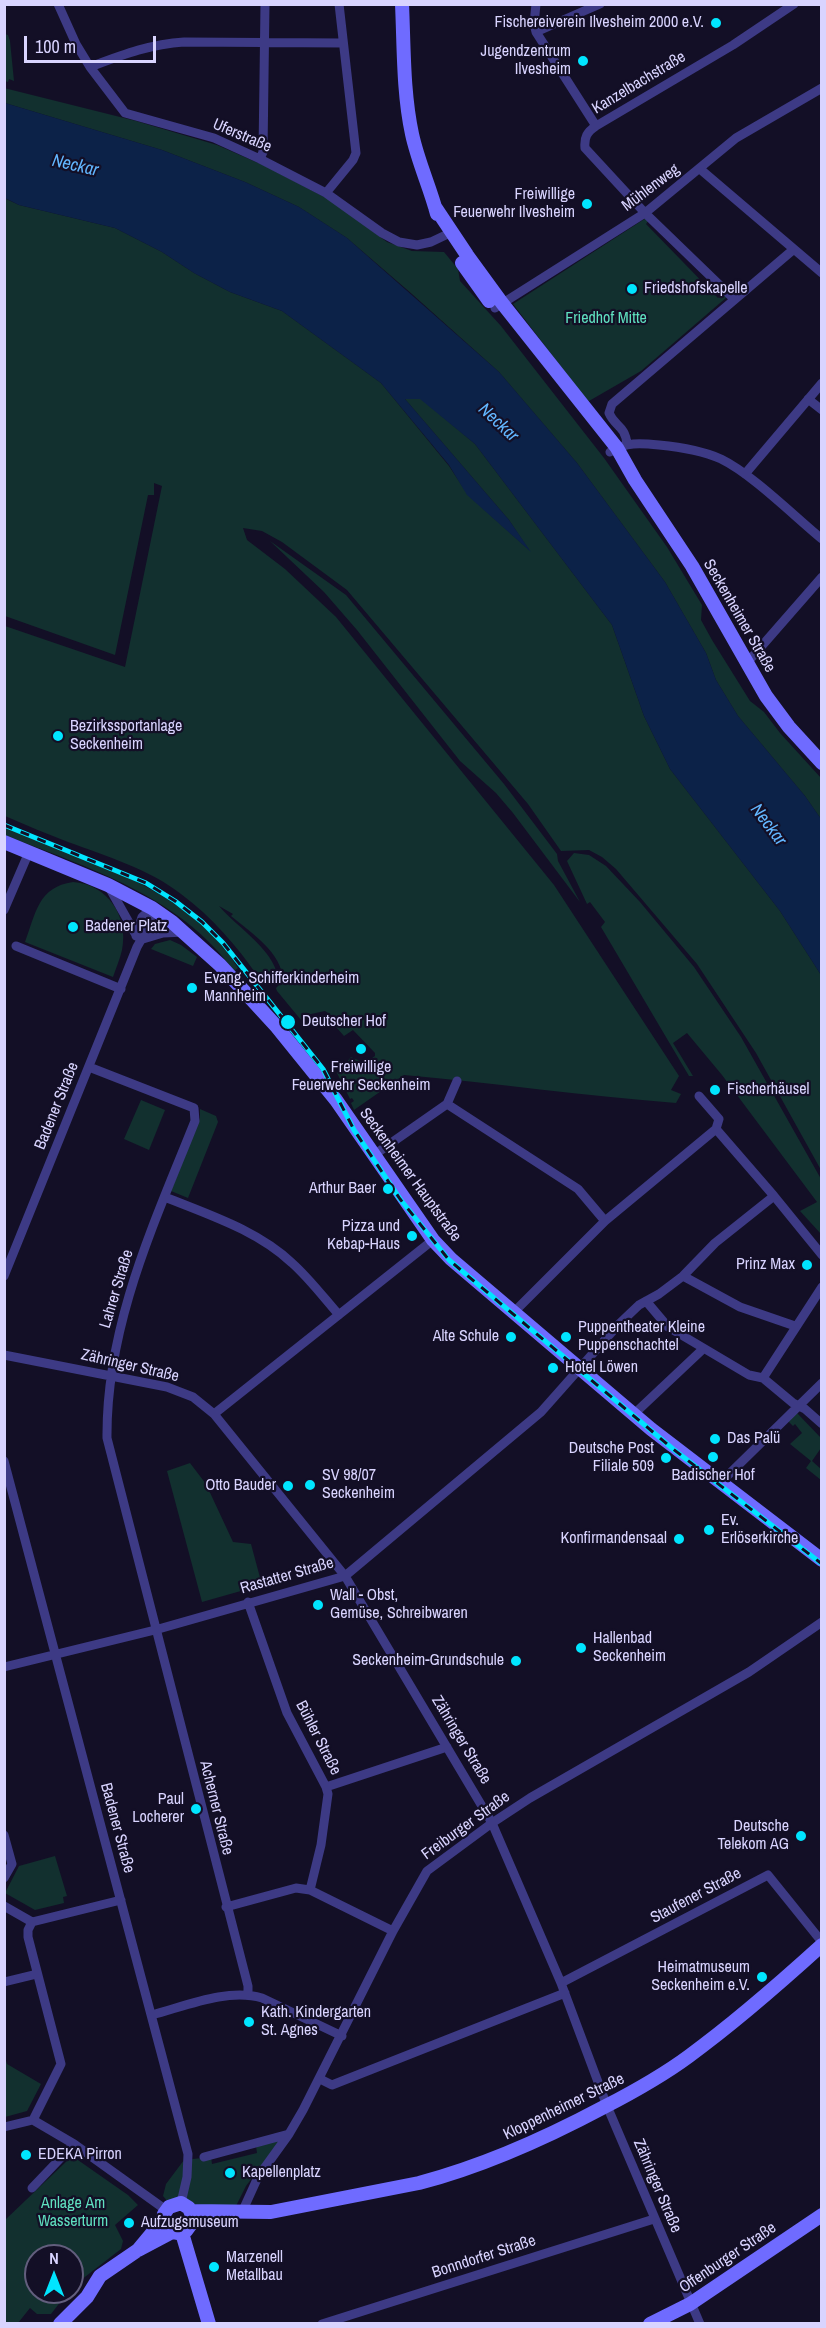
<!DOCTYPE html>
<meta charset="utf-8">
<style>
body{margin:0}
#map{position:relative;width:826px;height:2328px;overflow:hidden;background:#130f26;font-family:"Archivo Narrow",sans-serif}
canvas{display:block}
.frame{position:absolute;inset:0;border:6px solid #d9d4ff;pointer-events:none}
.north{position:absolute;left:24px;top:2244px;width:60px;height:60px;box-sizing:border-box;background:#130f26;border:2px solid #625e7d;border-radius:50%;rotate:0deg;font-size:16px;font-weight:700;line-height:24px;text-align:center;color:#d9d4ff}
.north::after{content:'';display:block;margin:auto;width:21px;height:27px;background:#00e5ff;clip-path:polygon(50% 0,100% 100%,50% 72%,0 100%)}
.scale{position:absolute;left:24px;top:36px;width:132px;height:27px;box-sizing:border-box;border:3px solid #d9d4ff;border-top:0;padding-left:8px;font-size:18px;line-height:21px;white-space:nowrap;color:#d9d4ff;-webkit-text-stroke:4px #130f26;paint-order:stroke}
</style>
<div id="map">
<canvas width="826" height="2328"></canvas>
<div class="frame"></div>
<div class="north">N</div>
<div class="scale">100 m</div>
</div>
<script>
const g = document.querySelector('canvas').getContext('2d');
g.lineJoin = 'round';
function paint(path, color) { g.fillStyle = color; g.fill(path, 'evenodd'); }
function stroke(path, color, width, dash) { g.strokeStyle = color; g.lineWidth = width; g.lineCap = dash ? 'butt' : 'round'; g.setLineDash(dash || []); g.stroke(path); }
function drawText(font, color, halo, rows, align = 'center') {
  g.font = font + ' "Archivo Narrow",sans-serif'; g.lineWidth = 4.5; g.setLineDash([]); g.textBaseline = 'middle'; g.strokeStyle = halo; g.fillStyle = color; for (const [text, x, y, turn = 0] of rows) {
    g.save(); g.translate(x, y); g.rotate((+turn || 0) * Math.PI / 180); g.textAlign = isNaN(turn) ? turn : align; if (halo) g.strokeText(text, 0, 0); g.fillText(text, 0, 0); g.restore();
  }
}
paint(new Path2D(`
 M5 34 8 35 10 41 14 81 9 79 8 82 5 81Z
 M4 88 136 121 217 145 265 166 332 201 387 242 412 251 444 252 458 269 460 281 501 326 604 458 667 547 702 605 701 620 712 640 750 701 764 712 780 733 821 778V819L805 796 738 716 716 680 706 653 665 582 577 463 499 372 412 294 347 238 299 207 245 182 162 150 5 103Z
 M4 198 19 205 115 228 162 252 194 273 230 292 282 311 381 383 449 466 468 495 529 550 509 520 405 399 420 398 475 444 612 625 644 716 670 769 780 911 821 975V1170L756 1053 697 964 616 869 602 857 589 850 561 851 528 804 347 590 282 542 262 531 243 528 247 540 285 569 336 617 554 885 679 1076 671 1090 681 1094 676 1103C585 1096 495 1083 404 1075L354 1110 351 1103 354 1101 352 1098 350 1099 337 1073 351 1057 365 1063 375 1056V1053L353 1030 344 1036 336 1027 339 1021 325 1011 311 1014 301 1020 277 991 276 988 283 981C283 953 250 932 231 916L233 914 219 906C235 926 281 954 277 982L269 971 259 978C237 946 212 917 181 894 149 869 106 856 68 842 47 834 26 825 5 816V626L125 667 162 486 154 483V495H148L115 655 5 616Z
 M646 218 649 220 646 224 718 298 723 293 727 297 641 371 589 401 585 398 513 304Z
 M270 541 346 595 504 784 557 854 558 861 580 902 513 813 496 793 460 761 357 630 324 592Z
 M4 827C84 859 192 890 238 968L234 971C179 895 88 868 5 835Z
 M574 853 589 855 606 866 640 902 694 967 741 1037 821 1179V1234L800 1211 817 1202 722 1075 687 1033 673 1043 693 1076H689L601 927 605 922 590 902 587 904 567 861Z
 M73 882C107 884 129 916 122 950 120 959 116 968 113 977L25 942C36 913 38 887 73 882Z
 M170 940 181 945 197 957 193 966 151 949 155 944Z
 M141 1100 165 1110 149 1150 124 1139Z
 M200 1109 216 1116 218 1122 188 1198 171 1191 200 1118Z
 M797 1413 821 1438V1448L812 1461 821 1469V1480L806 1468 811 1461 790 1444 802 1433 795 1424 793 1426 788 1421Z
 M190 1463 206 1484 233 1542 251 1544 262 1585 202 1602 167 1471Z
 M55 1856 67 1896 63 1897 64 1903 35 1910 5 1893 19 1866Z
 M4 2054 7 2064 41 2084 27 2111 5 2117Z
 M281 2140 246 2186 236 2206 222 2207 168 2202 163 2196 166 2184 184 2160 211 2157 212 2164 257 2153 256 2146Z
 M75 2158 128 2195 138 2205 115 2225 123 2241 121 2249 72 2287V2256H36V2292H68L51 2314H37L30 2308 18 2323H5V2220L69 2159Z`), '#12302f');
paint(new Path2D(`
 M5 103 162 150 245 182 299 207 347 238 499 372 577 463 665 582 706 653 716 680 738 716 805 796 821 819V975L780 911 670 769 644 716 612 625 475 444 420 399H405L509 520 531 552 467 495 449 465 381 383 282 311 230 292 194 273 162 252 115 228 19 205 5 198Z`), '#0c2248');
stroke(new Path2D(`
 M58 4 76 44 90 67 125 113 214 138 260 159 326 193 382 233 399 242 417 245 431 242 452 232
 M536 4 534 24 536 32 596 126
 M536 32 600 4
 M90 67C122 55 150 44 184 42L343 43
 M260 159 263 152 265 4
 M700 169 822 273
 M326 193 353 160 356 153 339 4
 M734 299 645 213 585 148C584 137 587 132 596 126L733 45 794 4
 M495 308 645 213 736 138 822 88
 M808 399 822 410
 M627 444C625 425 615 427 609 413L612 404 794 249
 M610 452C626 442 640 443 659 445 680 447 701 450 721 459 752 474 794 516 822 539
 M745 474 822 383
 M746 664 822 577
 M109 887 136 935
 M4 910 29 852
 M136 936 142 917 152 908
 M143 939 163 933 185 932
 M16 946 121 989
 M89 1067 194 1108 195 1121C154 1224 106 1325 107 1438L248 1986V1994
 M699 1096 719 1119 716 1129
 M447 1104 457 1081
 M716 1129 774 1196 822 1255
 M374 1155 447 1104 578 1189 605 1221
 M165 1197C209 1215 257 1230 292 1263 309 1278 324 1298 339 1315
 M4 1276 137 947 149 926 152 908
 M683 1276 740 1307 795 1326
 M646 1301 668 1327 749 1375 763 1378 793 1403 805 1409 822 1424
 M514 1312 605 1221 716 1129
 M4 1355 167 1387 193 1397 214 1414 345 1576 492 1823 561 1983 607 2106 700 2324
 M763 1378 822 1287
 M214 1414 433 1240
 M634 1414 703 1349
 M4 1461 188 2154 187 2177 181 2203
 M721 1482 822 1383
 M248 1602 287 1713 326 1787 328 1794 321 1845 310 1890
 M4 1667 155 1630 345 1576 541 1412 619 1324 639 1305 659 1294 683 1276 715 1243 774 1196
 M326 1787 447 1747
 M4 1835 12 1864 4 1878
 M4 1906 32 1922 121 1900
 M226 1907 296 1888 310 1890 393 1931
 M32 1922 28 1930V1937L61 2064 33 2120
 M4 1982 37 1974
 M561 1983 768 1875 822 1942
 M152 2015C186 2006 227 1988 262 1998L342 2036
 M320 2079 332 2085 565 1993
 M4 2127 33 2120 74 2144 166 2210
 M204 2157 289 2134
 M32 2188 74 2144
 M193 2224 234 2216 243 2210 258 2177 289 2134 303 2110 393 1931 427 1871 492 1823 530 1798 749 1672 822 1622
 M322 2324 654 2219`), '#3d3a85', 9);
stroke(new Path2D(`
 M402 4C404 47 403 92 412 134 418 162 430 187 437 214
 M435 207 467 255 502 303 617 448 635 480 692 566 766 696 789 727 822 763
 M462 263 489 301
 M4 842 108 885 152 908 172 922 220 965 277 1027 336 1100 433 1240 451 1259 651 1429 822 1560
 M192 2211 271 2212 419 2183C484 2166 544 2139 604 2107 633 2092 662 2076 689 2056 736 2022 779 1984 822 1945
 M182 2233 209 2324
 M60 2324 87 2297 100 2276 138 2250 172 2232 177 2233 186 2231 194 2220 189 2208 181 2203 169 2207 164 2214 163 2220 138 2250
 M650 2324 690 2304 822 2215`), '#6f6bff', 14);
const rail = new Path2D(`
 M4 825 146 883 175 901 202 922 223 943 323 1069 354 1130 400 1199 449 1260 673 1449 822 1564`);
stroke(rail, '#00e5ff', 5);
stroke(rail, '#130f26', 3, [9]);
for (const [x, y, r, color] of [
 [716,23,6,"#00e5ff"],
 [583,61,6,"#00e5ff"],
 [587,204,6,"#00e5ff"],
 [632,289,6,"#00e5ff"],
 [58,736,6,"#00e5ff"],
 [73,927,6,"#00e5ff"],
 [192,988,6,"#00e5ff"],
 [288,1022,8,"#00e5ff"],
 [361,1049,6,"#00e5ff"],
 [715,1090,6,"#00e5ff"],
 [388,1189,6,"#00e5ff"],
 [412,1236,6,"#00e5ff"],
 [807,1265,6,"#00e5ff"],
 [511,1337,6,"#00e5ff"],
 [566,1337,6,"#00e5ff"],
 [553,1368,6,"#00e5ff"],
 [715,1439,6,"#00e5ff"],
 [713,1457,6,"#00e5ff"],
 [666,1458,6,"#00e5ff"],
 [310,1485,6,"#00e5ff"],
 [288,1486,6,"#00e5ff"],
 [709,1530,6,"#00e5ff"],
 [679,1539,6,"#00e5ff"],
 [318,1605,6,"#00e5ff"],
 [581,1648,6,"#00e5ff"],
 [516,1661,6,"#00e5ff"],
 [196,1809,6,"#00e5ff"],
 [801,1836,6,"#00e5ff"],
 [762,1977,6,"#00e5ff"],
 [249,2022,6,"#00e5ff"],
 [26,2155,6,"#00e5ff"],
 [230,2173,6,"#00e5ff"],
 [129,2223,6,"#00e5ff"],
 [214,2267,6,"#00e5ff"]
]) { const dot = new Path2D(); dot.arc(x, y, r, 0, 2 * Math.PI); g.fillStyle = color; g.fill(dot); stroke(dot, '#130f26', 2); }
drawText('16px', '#d9d4ff', '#130f26', [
 ["Fischereiverein Ilvesheim 2000 e.V.",704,23,"right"],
 ["Jugendzentrum",571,52,"right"],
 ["Ilvesheim",571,70,"right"],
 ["Freiwillige",575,195,"right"],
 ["Feuerwehr Ilvesheim",575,213,"right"],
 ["Friedshofskapelle",644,289],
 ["Bezirkssportanlage",70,727],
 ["Seckenheim",70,745],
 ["Badener Platz",85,927],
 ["Evang. Schifferkinderheim",204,979],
 ["Mannheim",204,997],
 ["Deutscher Hof",302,1022],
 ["Freiwillige",361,1068,"center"],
 ["Feuerwehr Seckenheim",361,1086,"center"],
 ["Fischerhäusel",727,1090],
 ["Arthur Baer",376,1189,"right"],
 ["Pizza und",400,1227,"right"],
 ["Kebap-Haus",400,1245,"right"],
 ["Prinz Max",795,1265,"right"],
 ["Puppentheater Kleine",578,1328],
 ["Puppenschachtel",578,1346],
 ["Alte Schule",499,1337,"right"],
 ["Hotel Löwen",565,1368],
 ["Das Palü",727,1439],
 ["Deutsche Post",654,1449,"right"],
 ["Filiale 509",654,1467,"right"],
 ["SV 98/07",322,1476],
 ["Seckenheim",322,1494],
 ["Badischer Hof",713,1476,"center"],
 ["Otto Bauder",276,1486,"right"],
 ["Ev.",721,1521],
 ["Erlöserkirche",721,1539],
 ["Konfirmandensaal",667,1539,"right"],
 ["Wall - Obst,",330,1596],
 ["Gemüse, Schreibwaren",330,1614],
 ["Hallenbad",593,1639],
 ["Seckenheim",593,1657],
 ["Seckenheim-Grundschule",504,1661,"right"],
 ["Paul",184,1800,"right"],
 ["Locherer",184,1818,"right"],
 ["Deutsche",789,1827,"right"],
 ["Telekom AG",789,1845,"right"],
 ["Heimatmuseum",750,1968,"right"],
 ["Seckenheim e.V.",750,1986,"right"],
 ["Kath. Kindergarten",261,2013],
 ["St. Agnes",261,2031],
 ["EDEKA Pirron",38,2155],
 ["Kapellenplatz",242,2173],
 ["Aufzugsmuseum",141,2223],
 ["Marzenell",226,2258],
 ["Metallbau",226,2276]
], 'left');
drawText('16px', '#d9d4ff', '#130f26', [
 ["Kanzelbachstraße",639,83,-31],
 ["Uferstraße",242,136,23],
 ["Mühlenweg",651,188,-37],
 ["Seckenheimer Straße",739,616,60],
 ["Badener Straße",57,1106,-68],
 ["Seckenheimer Hauptstraße",410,1175,54],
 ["Lahrer Straße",117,1289,-73],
 ["Zähringer Straße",130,1366,13],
 ["Rastatter Straße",287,1576,-16],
 ["Bühler Straße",318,1738,63],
 ["Zähringer Straße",461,1740,59],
 ["Acherner Straße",216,1808,76],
 ["Freiburger Straße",466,1826,-36],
 ["Badener Straße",117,1828,75],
 ["Staufener Straße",696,1896,-28],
 ["Kloppenheimer Straße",564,2107,-26],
 ["Zähringer Straße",657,2186,67],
 ["Bonndorfer Straße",484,2257,-18],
 ["Offenburger Straße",728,2258,-34]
]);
drawText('16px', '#5fe0c0', '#130f26', [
 ["Friedhof Mitte",606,319],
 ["Anlage Am",73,2204],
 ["Wasserturm",73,2222]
]);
drawText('italic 18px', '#62b6ff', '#130f26', [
 ["Neckar",75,166,13],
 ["Neckar",498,423,43],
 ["Neckar",768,825,53]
]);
</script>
